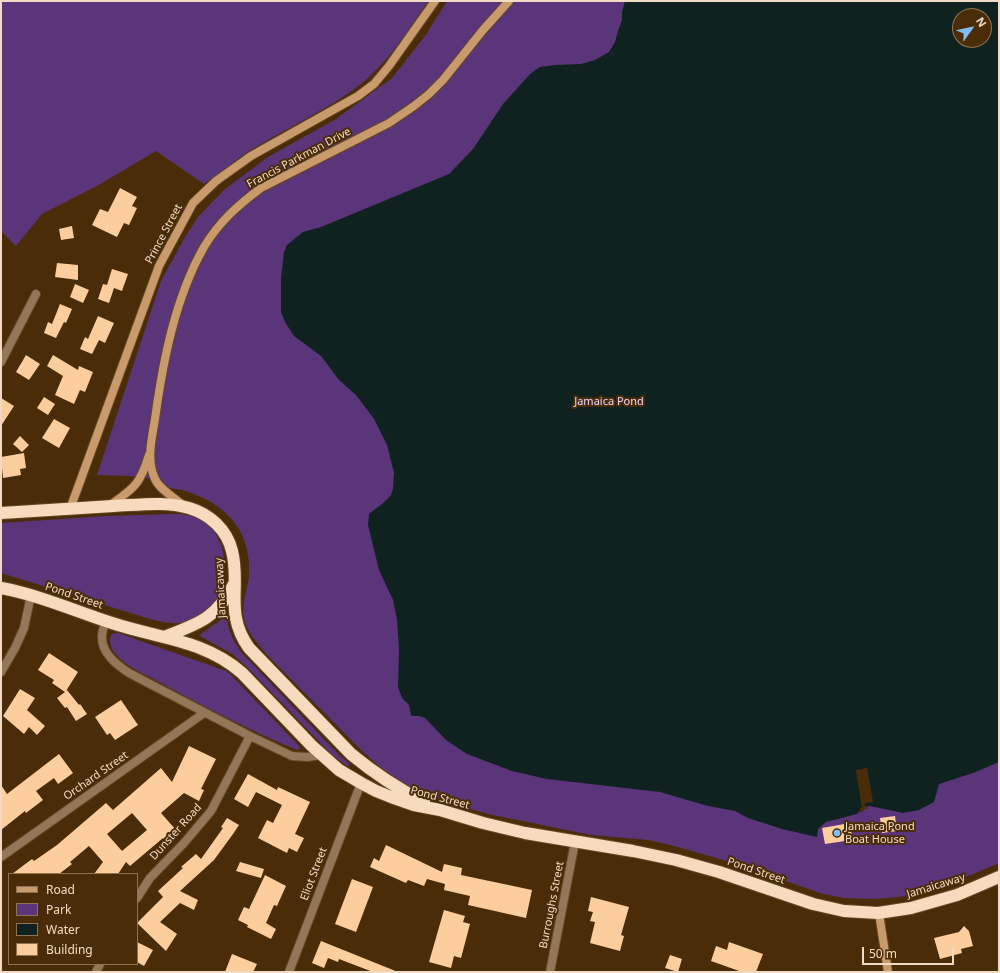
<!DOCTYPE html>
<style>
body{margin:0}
#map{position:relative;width:1000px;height:973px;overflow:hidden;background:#4a2d08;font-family:"Noto Sans",sans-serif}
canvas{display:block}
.frame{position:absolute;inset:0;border:2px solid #f2dbc4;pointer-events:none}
.legend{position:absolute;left:8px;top:873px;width:130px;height:92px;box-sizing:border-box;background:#4a2d08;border:1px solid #8d7353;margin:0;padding:5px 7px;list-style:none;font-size:12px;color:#f2dbc4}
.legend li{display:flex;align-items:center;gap:8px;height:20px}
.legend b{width:20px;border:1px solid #8d7353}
.north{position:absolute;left:952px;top:8px;width:40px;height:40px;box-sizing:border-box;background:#4a2d08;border:1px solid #8d7353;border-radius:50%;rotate:57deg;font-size:11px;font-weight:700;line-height:16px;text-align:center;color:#f2dbc4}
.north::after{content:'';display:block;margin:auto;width:14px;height:18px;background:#7dbef9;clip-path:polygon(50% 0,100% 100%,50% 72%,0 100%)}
.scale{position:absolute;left:862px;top:947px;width:92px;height:18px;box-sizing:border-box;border:2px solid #f2dbc4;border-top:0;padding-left:5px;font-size:12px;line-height:14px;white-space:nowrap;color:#f2dbc4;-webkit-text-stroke:3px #4a2d08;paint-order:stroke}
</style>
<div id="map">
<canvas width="1000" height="973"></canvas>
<div class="frame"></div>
<ul class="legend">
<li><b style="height:5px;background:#c99b6c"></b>Road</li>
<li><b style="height:11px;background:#5a3579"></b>Park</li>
<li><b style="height:11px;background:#102220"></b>Water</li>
<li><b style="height:11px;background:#fcce9e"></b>Building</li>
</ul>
<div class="north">N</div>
<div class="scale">50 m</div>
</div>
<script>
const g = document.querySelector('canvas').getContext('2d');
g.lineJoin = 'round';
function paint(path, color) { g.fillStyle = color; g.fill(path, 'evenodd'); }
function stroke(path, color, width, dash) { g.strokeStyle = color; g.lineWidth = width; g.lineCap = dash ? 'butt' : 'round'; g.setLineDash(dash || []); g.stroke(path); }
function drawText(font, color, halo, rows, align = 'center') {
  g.font = font + ' "Noto Sans",sans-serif'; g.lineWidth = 4; g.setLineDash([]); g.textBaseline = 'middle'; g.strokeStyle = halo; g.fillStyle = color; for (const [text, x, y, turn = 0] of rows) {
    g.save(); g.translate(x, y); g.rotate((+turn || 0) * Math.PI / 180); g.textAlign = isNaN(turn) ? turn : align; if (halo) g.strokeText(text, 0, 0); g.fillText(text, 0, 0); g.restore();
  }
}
paint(new Path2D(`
 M1 1H428C410 29 387 63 361 84 327 110 287 128 251 150 235 160 220 173 204 184L156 151 97 186 42 214 16 246 1 231Z
 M447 1H999V863L938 889 899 897 874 899 844 898 823 894 734 863 674 846 649 840 591 835 488 814 433 798 409 788 393 779 360 749 267 655C259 645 249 635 245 622 241 609 245 596 248 583 251 565 248 545 239 529 231 517 219 505 205 499 199 496 192 493 186 491 176 488 167 491 162 480L129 476 97 475 161 281 185 237 198 217 225 189 268 157 336 119 392 78 425 36ZM960 16H984V40H960Z
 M171 514C183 514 197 515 206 523 240 553 226 619 178 623 169 624 159 621 150 619L1 573V523L106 516Z
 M225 617 227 618C228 630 233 640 240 651L339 755 350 764 347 766 332 755 246 666 232 654 200 636 201 634Z
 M118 633 226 671 232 676 300 747 299 750 294 749C250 730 208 709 166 686 151 677 132 670 119 658 112 651 107 642 112 634Z`), '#5a3579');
paint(new Path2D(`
 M625 1H999V762L973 773 939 784 934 802 919 810 903 813 870 806 864 807 857 814 826 822 818 829 817 837 782 829 748 818 735 811 708 806 660 792 547 779 512 771 467 754 446 740 425 718 419 716H413L411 715 409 705 402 698 398 687 399 649 397 620 393 600 379 570 368 525 369 514 382 504 391 495 393 489 394 473 387 445 374 419 356 395 339 380 321 356 294 336 285 322 281 312V278L284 252 287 245 303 232 321 227 449 174 473 149 503 104 530 74 540 67 555 65 581 64 595 60 609 52 615 42 618 31 622 20V12ZM960 16H984V40H960Z`), '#102220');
paint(new Path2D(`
 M867 768 873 802 865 803V808L868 807V809H865L861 813 860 808H862L856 770Z`), '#4a2d08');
paint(new Path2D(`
 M120 188 137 197 132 206 137 208 129 225 124 223 117 237 92 225 100 209 108 212Z
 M72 226 74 238 61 240 59 229Z
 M57 263 78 265V280L55 277Z
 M112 269 128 274 122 291 114 288 109 303 98 299 103 284 107 285Z
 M75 284 89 290 83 303 70 297Z
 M60 304 72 309 66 323 64 322 56 338 44 333 48 322 52 324Z
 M98 316 114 323 105 343 99 340 92 354 80 349 85 337 88 339Z
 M26 355 40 364 29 380 16 372Z
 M53 355 78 370 79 366 93 372 85 392 80 390 74 404 55 395 63 376 47 366Z
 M44 397 55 404 48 415 37 408Z
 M1 398 14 406 1 426Z
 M54 419 70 428 59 448 42 438Z
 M20 436 29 445 22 452 13 444Z
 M24 453 26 468 20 469 21 475 3 478 1 457Z
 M49 653 78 672 66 691 67 690 79 705 80 704 87 714 76 721 67 707 65 708 57 698 65 692 52 683 54 680 38 670Z
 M20 689 35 698 27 710 45 726 37 735 29 727 24 734 3 716Z
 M121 700 138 725 115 740 110 733 107 735 95 717Z
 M189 746 216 759 201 789 204 790 199 801 184 793 161 813 176 830 165 840 163 838 130 866 126 862 118 874H94L103 862 89 846 70 862 72 864 59 874H12L32 859 34 861 57 845 106 803 113 810 161 768 172 782ZM132 813 147 830 122 851 107 834Z
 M59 754 73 773 58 784 54 778 36 791 43 800 26 813 25 811 1 830V785L7 794Z
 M248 774 277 790 278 787 310 802 295 834 304 838 297 852 289 848 287 853 258 838 267 820 273 823 282 805 256 792 248 807 234 799Z
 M895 816 897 831 882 833 880 818Z
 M227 818 239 825 233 834 214 860 180 891 198 900 194 910 180 903 160 922 177 934 166 951 137 923 163 897 158 891 183 868 181 867 196 854 201 859 223 828 221 827Z
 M850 823 852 838 845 839V841L825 844 822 828Z
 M386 845 442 872 444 864 462 868 461 875 532 890 526 918 468 905 470 896 444 890 445 884 427 879 424 886 408 880 406 883 370 867 374 858 379 861Z
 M240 862 264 869 261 878 236 871Z
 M265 875 286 886 277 906 274 905 266 923 276 929 271 939 247 927 248 925 238 920 244 907 249 909Z
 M352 879 373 887 356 932 335 924Z
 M591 897 629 907 621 935 624 936 620 951 590 943 595 922 590 921 593 912 588 911Z
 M444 910 465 916 463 922 470 924 461 958 454 956 451 968 429 962Z
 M964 926 969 931 973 946 961 949 962 953 940 959 934 938 959 932Z
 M321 941 398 972H373L339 959 338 962 328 958 324 968 312 963Z
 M137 942 153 950 144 966 137 962Z
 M729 942 763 954 756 972H742L711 961 716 946 727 950Z
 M232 954 257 964 253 972H225Z
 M670 955 682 959 678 972 665 968Z`), '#fcce9e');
const street = new Path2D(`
 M1 362 36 294
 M106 621C104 626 102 631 102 636 101 653 117 665 129 673L250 736 292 756 307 757 322 755
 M1 672 15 648 24 628 31 595
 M1 857 204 713
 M137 898 150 878 184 843 211 811 250 736
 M96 972 100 964
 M289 972 361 783
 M550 972 575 842`);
const secondary = new Path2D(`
 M109 506C134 488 140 485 149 455
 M184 506C175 498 160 490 155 479 146 460 152 438 155 419 163 361 175 298 204 247 219 222 238 205 261 188L389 123 414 106 429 94 443 80 483 30 509 1
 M70 509 159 266 193 203 216 181 251 156 358 96 374 84 389 66 435 1
 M879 913 888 972`);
const highway = new Path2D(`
 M1 513C38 511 76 508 113 506 138 505 165 501 189 508 210 514 227 530 232 551 241 587 224 613 249 648L351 754C374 773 398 789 424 802
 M1 588C39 595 75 611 112 623 157 638 205 640 242 673L312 746 339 770 361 783 376 791 391 797 414 805 440 810 483 823 525 833 633 851 676 860 719 872 813 904 844 911 878 913 911 908 957 895 999 877
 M164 637C198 624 217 618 234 584`);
stroke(street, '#654926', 10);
stroke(secondary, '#654926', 10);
stroke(highway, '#654926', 14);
stroke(street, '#947759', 8);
stroke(secondary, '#c99b6c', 8);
stroke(highway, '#f8dbbf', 12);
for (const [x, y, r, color] of [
 [837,833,4,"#7dbef9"]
]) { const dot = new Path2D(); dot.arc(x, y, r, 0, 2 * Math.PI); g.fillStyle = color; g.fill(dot); stroke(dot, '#4a2d08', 1.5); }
drawText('11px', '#f2dbc4', '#4a2d08', [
 ["Francis Parkman Drive",299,158,-28],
 ["Prince Street",164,234,-62],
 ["Jamaicaway",221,588,-93],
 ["Pond Street",74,596,19],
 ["Orchard Street",96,776,-35],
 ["Pond Street",440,798,15],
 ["Dunster Road",176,832,-48],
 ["Pond Street",756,871,19],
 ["Eliot Street",314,874,-69],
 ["Jamaicaway",936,886,-17],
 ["Burroughs Street",552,905,-79]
]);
drawText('11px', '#e6d1fc', '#4a2d08', [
 ["Jamaica Pond",609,402]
]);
drawText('11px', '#f2dbc4', '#4a2d08', [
 ["Jamaica Pond",845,827],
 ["Boat House",845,840]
], 'left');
</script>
